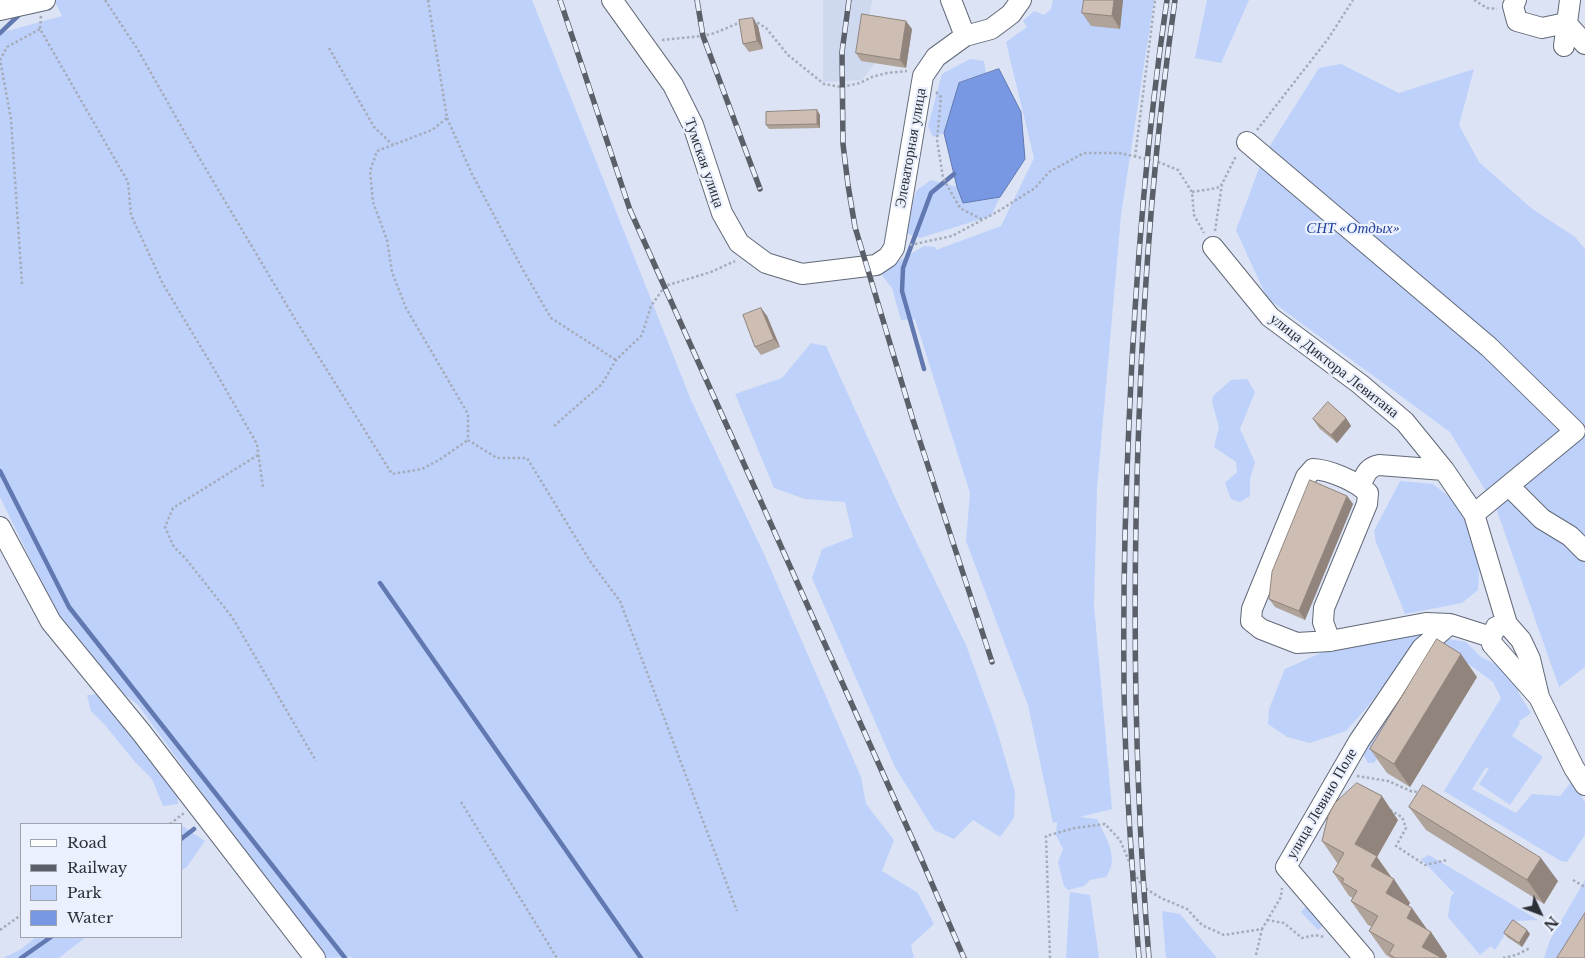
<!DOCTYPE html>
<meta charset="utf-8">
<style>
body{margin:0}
#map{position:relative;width:1585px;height:958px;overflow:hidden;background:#dbe3f4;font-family:"Libre Baskerville",serif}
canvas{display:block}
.legend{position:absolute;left:20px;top:823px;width:162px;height:115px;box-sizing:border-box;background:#eaf0fe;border:1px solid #9ea3ae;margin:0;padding:6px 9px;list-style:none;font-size:15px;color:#2c2f35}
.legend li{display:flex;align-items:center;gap:10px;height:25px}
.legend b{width:25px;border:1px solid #9ea3ae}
.north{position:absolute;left:1515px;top:888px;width:50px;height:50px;-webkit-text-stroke:4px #eaf0fe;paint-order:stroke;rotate:133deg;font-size:14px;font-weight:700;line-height:20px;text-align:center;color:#2c2f35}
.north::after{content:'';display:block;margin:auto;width:18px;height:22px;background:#2c2f35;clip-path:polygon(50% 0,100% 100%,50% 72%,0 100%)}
</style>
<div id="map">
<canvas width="1585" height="958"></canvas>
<ul class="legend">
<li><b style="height:6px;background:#fff"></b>Road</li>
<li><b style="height:6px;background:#5b5f68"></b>Railway</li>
<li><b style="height:14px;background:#bed1fb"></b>Park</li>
<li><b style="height:14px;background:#7898e4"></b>Water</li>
</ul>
<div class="north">N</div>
</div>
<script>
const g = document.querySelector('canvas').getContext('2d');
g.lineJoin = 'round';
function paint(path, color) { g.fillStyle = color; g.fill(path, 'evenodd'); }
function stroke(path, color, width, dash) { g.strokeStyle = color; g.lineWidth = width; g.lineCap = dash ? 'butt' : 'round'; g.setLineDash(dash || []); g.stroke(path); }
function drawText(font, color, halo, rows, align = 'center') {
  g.font = font + ' "Libre Baskerville",serif'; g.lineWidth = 4.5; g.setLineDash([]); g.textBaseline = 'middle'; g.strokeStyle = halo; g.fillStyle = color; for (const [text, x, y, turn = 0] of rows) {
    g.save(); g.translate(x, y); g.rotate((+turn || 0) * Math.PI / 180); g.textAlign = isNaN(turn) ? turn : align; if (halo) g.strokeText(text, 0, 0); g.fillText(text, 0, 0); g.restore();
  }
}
paint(new Path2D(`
 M823 0H872L862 60 875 63 862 80 823 82Z`), '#ced8ef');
paint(new Path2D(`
 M54 0H532L691 400 764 554 861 777 866 804 894 840 882 871 918 893 934 924 911 945 914 958H352L351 957 326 958 270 881 251 863 207 800 138 705 115 687 56 612 0 497V33L62 16Z
 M1053 0H1154L1121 215 1097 488 1094 605 1112 809 1080 817 1097 819C1106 838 1120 858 1106 877L1090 880 1084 886 1068 890 1064 886 1058 862 1063 849 1056 835 1057 822 1053 823 1028 705 966 541 970 493 915 319 901 320 892 288 881 274 893 261H899L924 246 935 247 936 250 1001 226 1034 158 1006 42 1027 27 1023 21 1034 11 1044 15 1051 9Z
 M1207 0H1249L1221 63 1195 58Z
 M970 59 984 61 986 74 959 83 944 133 933 137 928 126 942 74Z
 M1341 64 1399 93 1474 69 1459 125 1479 162 1531 208 1575 237 1585 249V667L1559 687 1496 508 1450 432 1267 298 1236 230 1264 155 1319 68Z
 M931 180 957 187 963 203 1000 197 991 216 920 238 901 231 917 190Z
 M811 343 826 346 898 504 966 645 996 727 1015 792 1014 818 1000 837 973 820 954 839 934 830 895 767 812 578 822 549 853 537 845 502 805 499 774 488 735 394 782 378Z
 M1247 379 1255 392 1240 429 1255 462 1250 479V496L1240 502 1231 499 1225 483 1237 472 1236 462 1214 447 1219 427 1212 402 1213 396 1231 380Z
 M1400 481 1433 484 1452 499 1468 521 1478 558 1479 575 1478 590 1462 603 1405 614 1376 542 1374 531Z
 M1423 633 1369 705 1346 731 1310 743 1287 737 1268 724 1269 709 1285 669 1323 652 1395 635Z
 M1444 638 1466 642 1481 657 1516 674 1522 686 1518 692 1531 713 1518 722 1520 723 1512 736 1543 757 1510 805 1479 784 1489 769 1486 767 1472 789 1516 813 1532 794 1560 796 1572 781 1585 802V835L1567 862 1561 861 1444 791 1501 698 1493 682 1459 657 1402 720 1374 763H1368L1362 752 1366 740Z
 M99 694 177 794 178 804 163 806 152 779 135 762 105 725 91 711 87 695Z
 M181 825 205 841 186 868 181 870Z
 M1429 855 1538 920 1514 921 1495 950 1491 946 1480 955 1448 917 1451 896 1454 893 1421 859Z
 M1585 880V925L1569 958H1544L1550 940Z
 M1070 892 1090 895 1099 958H1066Z
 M1307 905 1325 923 1318 930 1301 912Z
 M1162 911 1180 914 1217 958H1166Z
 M36 937H86L59 958H3L20 950Z`), '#bed1fb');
const water = new Path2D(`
 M999 69 1021 112 1025 159 1000 197 963 203 957 187 944 133 959 83Z`);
paint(water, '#7898e4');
stroke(water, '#6178b0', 1);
stroke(new Path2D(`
 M0 33 21 13
 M924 369 902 291 903 268 931 193 954 174
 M0 471 69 607 345 958
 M380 583 641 958
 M181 839 194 829
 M21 958 51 937`), '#6178b0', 4.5);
const minor = new Path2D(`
 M612 0 673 85 693 125 722 213 739 243 766 263 802 274 876 265 888 257 894 248 923 76 936 57 965 36 991 29 1011 14 1021 0
 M951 0 965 36
 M1516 0 1513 6 1517 21 1542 28 1566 23
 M0 10 45 0
 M1566 23 1585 44
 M1564 46 1570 0
 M1247 142 1489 347 1575 431 1474 514
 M1213 247 1270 317 1360 384 1405 422 1444 470 1474 514 1507 624
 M1360 486C1365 476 1367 467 1379 465L1444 470
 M1509 486 1542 519 1570 536 1585 551
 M0 527 51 622 141 732 315 958
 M1330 641 1323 622 1324 608 1367 504 1368 493C1356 481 1330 470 1313 469L1306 477 1252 609 1251 621 1261 629 1297 643 1330 641 1426 623 1450 624
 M1539 697 1492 644 1491 637 1496 627 1507 624 1521 640 1530 659 1539 697 1574 768 1585 785
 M1364 958 1286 867 1359 741 1422 648 1450 624 1491 637`);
stroke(minor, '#626977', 22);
stroke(new Path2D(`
 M105 0 138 50 194 149 295 319 392 474 422 469 439 460 468 440
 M428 0 447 118 432 130 377 151 370 171 373 202 387 240 392 272 406 308 468 414V440L497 458H527L590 561 620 601 737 911
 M1474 0 1487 8 1497 9
 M41 16 40 29 128 182 131 215 163 284 214 369 257 444 263 488
 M753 20 766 28 788 55 824 84 841 87 860 83 872 77 887 73 907 71
 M662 40 703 36 715 33 741 22
 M329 48 374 127 393 145
 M936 92 941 97 937 140 943 178 960 208 983 220
 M447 118 472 174 523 270 551 318 616 360
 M1257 130 1328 39 1353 0
 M1135 157 1155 0
 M1192 192 1217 188 1222 184
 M1215 231 1222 184 1236 156
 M910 245 952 236 997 212 1035 188 1049 172 1084 153H1119L1156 161 1178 170 1192 192 1194 215 1204 233
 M22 284 11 119 0 60 7 47 40 29
 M554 426 602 384 616 360 642 335 651 306 665 286 711 272 735 261
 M258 455 173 508 165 527 174 547 186 559 232 617 316 761
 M1357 776 1388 781 1413 792 1421 791
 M461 802 557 958
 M1390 810 1402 817 1406 828 1396 846 1425 865 1447 860
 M170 824 184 813
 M1573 880 1585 887
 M1267 920 1284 923 1302 938 1315 935 1324 937
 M0 930 21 915
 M1256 955 1262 929
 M1050 958 1046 836 1075 828 1105 824 1120 840 1133 871 1143 887 1161 898 1187 909 1202 925 1224 935 1262 929 1281 897 1282 888
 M1503 958 1516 955 1530 948`), '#a5acb9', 2.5, [2.5, 2.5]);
stroke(minor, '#fff', 20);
const rail = new Path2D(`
 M560 0 630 210 920 856 964 958
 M697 0 703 36 760 189
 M849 0 842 52 843 144 848 185 855 227 913 420 992 662
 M1139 958C1132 867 1125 775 1124 683 1123 596 1125 510 1129 423 1135 281 1146 140 1167 0
 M1149 958C1134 778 1132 598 1139 418 1144 278 1155 139 1175 0`);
stroke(rail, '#5b5f68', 5.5);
stroke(rail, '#eaf0fe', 4, [11]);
paint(new Path2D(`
 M1123 0 1120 29 1091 26 1082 13Z
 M758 26 763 49 749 52 743 44Z
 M912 29 906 68 861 61 856 53Z
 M817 110 820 115V128L769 129 766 125Z
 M761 308 767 316 780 347 761 355 755 347Z
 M1346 418 1351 426 1337 443 1319 428 1313 419Z
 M1347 496 1353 504 1305 620 1275 607 1269 599Z
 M1477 677 1410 787 1387 773 1370 749Z
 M1409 807 1558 881 1544 904 1426 830Z
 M1398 820 1377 857 1410 903 1408 906 1427 930 1431 932 1447 956 1446 958H1391L1386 955 1369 931 1372 927 1368 925 1351 901 1353 898 1349 896 1333 872 1338 864 1322 841Z
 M1504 933 1530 934 1522 947 1507 937Z`), '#b0a399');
paint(new Path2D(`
 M1114 0H1123L1120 29 1112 16Z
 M753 18 758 26 763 49 757 41Z
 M906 21 912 29 906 68 900 60Z
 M817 110 820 115V128L817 124Z
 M761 308 767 316 780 347 774 339Z
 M1346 418 1351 426 1337 443 1331 435Z
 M1347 496 1353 504 1305 620 1299 611Z
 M1461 654 1477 677 1410 787 1394 764Z
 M1382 796 1398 820 1377 857 1393 880 1387 890 1355 844Z
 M1541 858 1558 881 1544 904 1527 880Z
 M1394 879 1410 903 1402 917 1386 893Z
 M1412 908 1429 932 1407 918Z
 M1527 930 1530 934 1522 947 1519 943Z
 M1431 932 1447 956 1446 958H1430L1422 947Z`), '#90847d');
const building = new Path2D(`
 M1084 0H1114L1112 16 1082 13Z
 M862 14 906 21 900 60 856 53Z
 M753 18 757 41 743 44 739 20Z
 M817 110V124L766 125V112Z
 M761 308 774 339 755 347 743 315Z
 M1328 402 1346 418 1331 435 1313 419Z
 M1310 480 1347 496 1299 611 1269 599 1272 572Z
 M1437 639 1461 654 1394 764 1370 749Z
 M1357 783 1382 796 1355 844 1377 856 1371 866 1394 879 1386 893 1412 908 1407 918 1431 932 1422 947 1442 958H1395L1389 954 1394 945 1369 931 1378 916 1351 901 1357 891 1342 882 1344 879 1333 872 1344 853 1322 841 1328 816 1335 803Z
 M1423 785 1541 858 1527 880 1409 807Z
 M1585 913V958H1557Z
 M1513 920 1527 930 1519 943 1504 933Z`);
paint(building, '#cdbdb2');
stroke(building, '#90847d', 1);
drawText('15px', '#2c2f35', '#eaf0fe', [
 ["Элеваторная улица",911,148,-80],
 ["Тумская улица",704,163,71],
 ["улица Диктора Левитана",1334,366,38],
 ["улица Левино Поле",1322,804,-60]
]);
drawText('italic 15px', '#244199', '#eaf0fe', [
 ["СНТ «Отдых»",1353,229]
]);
</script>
